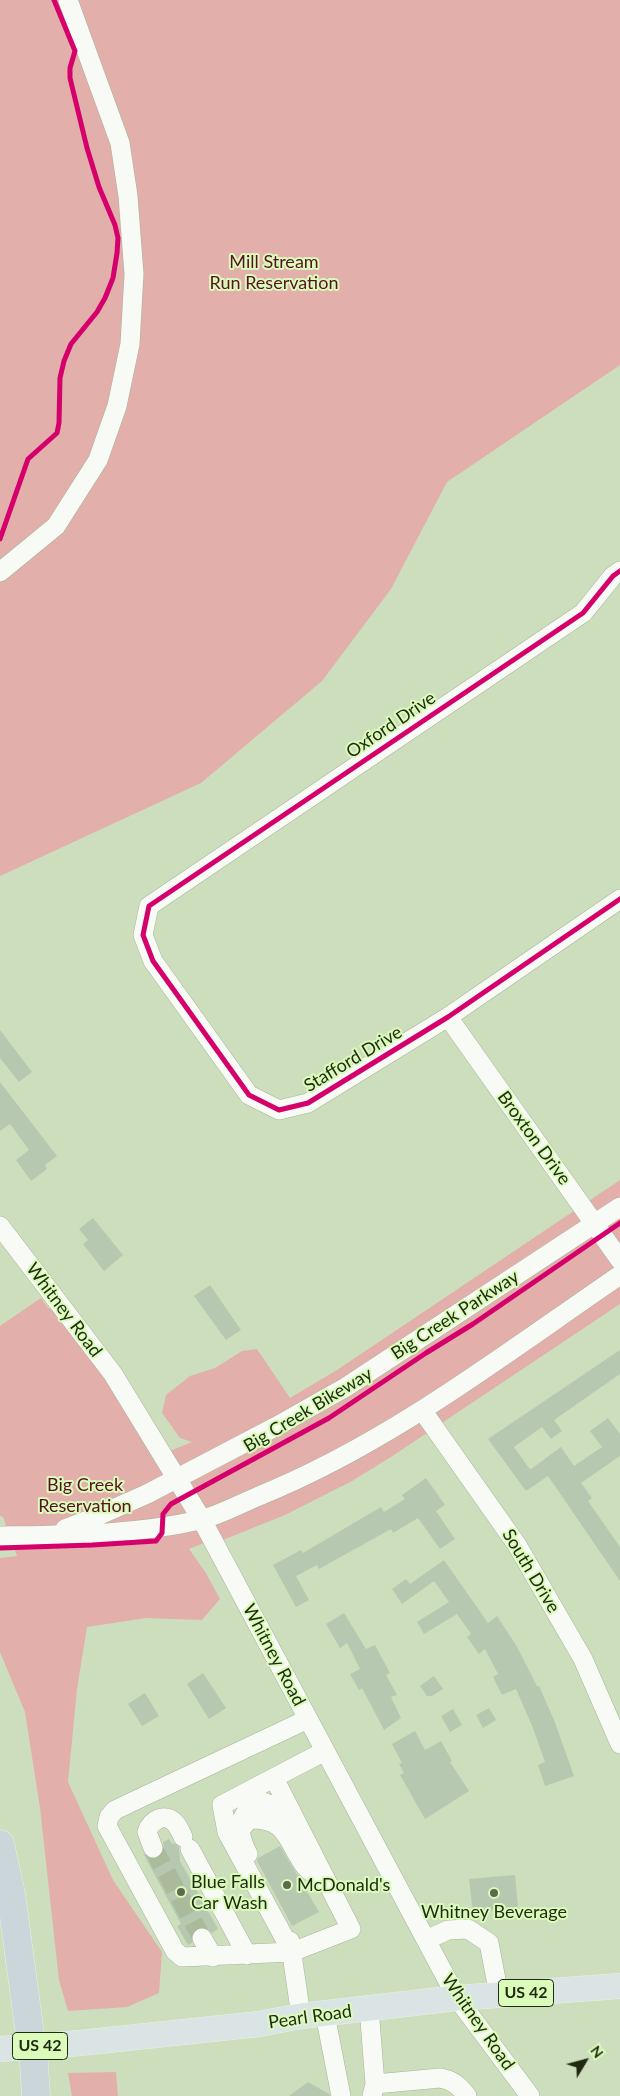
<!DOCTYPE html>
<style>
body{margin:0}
#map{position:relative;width:620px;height:2096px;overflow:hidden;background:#cddebc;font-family:Lato,sans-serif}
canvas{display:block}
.north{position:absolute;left:560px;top:2036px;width:50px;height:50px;-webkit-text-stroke:4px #dbfbba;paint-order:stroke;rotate:53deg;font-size:14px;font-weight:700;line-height:20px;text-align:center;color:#1f2a11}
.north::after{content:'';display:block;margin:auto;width:18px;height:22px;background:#1f2a11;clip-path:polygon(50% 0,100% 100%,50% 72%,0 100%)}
</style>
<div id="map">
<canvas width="620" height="2096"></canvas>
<div class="north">N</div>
</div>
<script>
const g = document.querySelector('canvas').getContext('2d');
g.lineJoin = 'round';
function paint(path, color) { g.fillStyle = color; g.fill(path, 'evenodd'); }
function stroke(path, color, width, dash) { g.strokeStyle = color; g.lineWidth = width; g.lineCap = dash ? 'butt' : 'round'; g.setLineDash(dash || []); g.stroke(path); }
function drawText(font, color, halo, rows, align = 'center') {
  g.font = font + ' Lato,sans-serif'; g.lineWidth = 4; g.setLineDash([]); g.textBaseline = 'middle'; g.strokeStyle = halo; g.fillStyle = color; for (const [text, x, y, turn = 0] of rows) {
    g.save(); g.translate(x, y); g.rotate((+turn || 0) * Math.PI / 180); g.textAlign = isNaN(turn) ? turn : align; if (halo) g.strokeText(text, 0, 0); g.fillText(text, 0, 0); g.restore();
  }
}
paint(new Path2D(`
 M0 0H620V365L447 482 391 589 322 681 201 783 0 876Z
 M620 1180V1304L394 1455 352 1481 285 1515 208 1546 206 1542 189 1549 206 1573 220 1599 202 1620 146 1618 87 1627 77 1689 68 1782 113 1880 162 1952 159 1993 127 2007 68 2011 59 1980 40 1808 25 1712 0 1652V1558L17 1556 3 1517 0 1516V1326L41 1298 49 1309 59 1304 160 1455 192 1442 180 1438 162 1413 166 1395 190 1376 215 1368 242 1351 257 1349 290 1398 337 1370Z
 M116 2072 118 2096H72L68 2073Z`), '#e2afaa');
paint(new Path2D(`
 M0 1030 32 1072 19 1082 0 1058Z
 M0 1082 57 1156 45 1165 47 1169 31 1181 16 1160 29 1150 10 1124 0 1131Z
 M93 1218 123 1255 104 1271 83 1244 88 1240 79 1229Z
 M210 1285 241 1330 226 1340 194 1296Z
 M620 1350V1374L554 1420 562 1431 551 1439 542 1427 514 1447 529 1468 531 1469 561 1447 574 1466 602 1447 590 1431 608 1418 620 1434V1456L581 1483 592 1498 588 1501 620 1547V1581L548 1476 526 1491 488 1439Z
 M426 1478 445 1505 436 1511 455 1539 440 1549 418 1518 393 1533 391 1529 319 1569 317 1565 296 1576 309 1600 296 1607 273 1565 301 1550 303 1553 381 1507 384 1512 405 1499 402 1495Z
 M444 1560 488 1623 497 1616 516 1645 537 1686H539L554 1720 574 1776 545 1786 538 1765 545 1762 533 1728 516 1689 502 1695 493 1677 498 1674 485 1649 479 1654 467 1637 471 1634 457 1614 424 1634 417 1622 449 1602 434 1581 402 1604 392 1589 406 1579 410 1584Z
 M344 1613 366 1649 375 1645 390 1673 386 1675 397 1695 391 1697 401 1718 384 1730 362 1688 359 1690 350 1674 360 1669 347 1643 340 1648 326 1624Z
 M203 1673 226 1708 209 1719 187 1684Z
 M434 1676 443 1689 432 1696H427L420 1686Z
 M145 1693 159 1716 142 1726 128 1704Z
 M489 1708 496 1720 483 1728 476 1715Z
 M453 1709 462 1725 450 1732 441 1716Z
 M415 1731 425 1750 441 1741 452 1761 450 1762 469 1791 425 1819 400 1775 404 1773 399 1764 402 1763 392 1744Z
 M169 1839 172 1844 173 1843 179 1847 180 1861 218 1929 212 1933 207 1928H197L192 1933V1943L188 1945 177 1926 181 1924 143 1853 151 1859 157 1858 164 1850 163 1842Z
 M280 1846 319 1912 292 1926 257 1861 258 1858Z
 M515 1875 518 1907 473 1913 469 1879Z
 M308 2082 329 2094 330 2096H289Z`), '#b6c9b0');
stroke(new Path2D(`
 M153 1848 202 1938`), '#aaba9a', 19, [19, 9]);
const minor = new Path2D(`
 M620 571 613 576 583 613 149 906 143 935 153 961 249 1095 279 1110 308 1103 448 1017 620 899
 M0 572 56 526 98 460 117 406 130 344 134 274 128 196 120 143 68 0
 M448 1017 620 1260
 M0 1226 113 1374 202 1520 457 1998 530 2096
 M422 1410 517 1545 583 1659 620 1744
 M65 1529 86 1521 147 1494 277 1426 346 1387 620 1207
 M0 1536C67 1535 134 1535 200 1520 220 1515 240 1504 259 1496 390 1443 504 1354 620 1275
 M274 1778 351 1929 292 1952 182 1957 175 1951 107 1826 109 1817 115 1810 308 1719
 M242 1828 249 1819C287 1818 286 1839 304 1865 308 1872 319 1876 326 1881
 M153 1848 147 1832C151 1820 165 1812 175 1823 179 1827 181 1833 183 1837
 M190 1849 247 1955
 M248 1854C236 1832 237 1814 260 1801L271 1805 286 1832
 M202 1938 213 1957
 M426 1940 448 1930 468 1929 489 1943 499 1995
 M290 1941 301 2016
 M292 1952 227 1832 222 1805 325 1751
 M369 2008 375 2084
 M325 2014 341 2096
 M372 2096 375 2084 440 2078C453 2080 459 2086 467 2096`);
const major = new Path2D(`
 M80 2043 259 2024 301 2016 457 1998 620 1986`);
const highway = new Path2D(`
 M0 1844 11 1894 34 2064 36 2096`);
stroke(minor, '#a6b499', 20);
stroke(major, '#e8f0e1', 26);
stroke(highway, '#e8f0e1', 29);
stroke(minor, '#f8faf5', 19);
stroke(major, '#dbe4e4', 25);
stroke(highway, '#cad6d9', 28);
const majorBridge = new Path2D(`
 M0 2049 80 2043`);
stroke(majorBridge, '#e8f0e1', 26, []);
stroke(majorBridge, '#dbe4e4', 25);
stroke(new Path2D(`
 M0 539 28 459 57 433 59 423 60 378 64 361 71 344 97 312 105 298 113 278 117 253 118 238 115 225 99 187 87 148 70 78V68L75 51 54 0
 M620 571 613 576 583 613 149 906 143 935 153 961 249 1095 279 1110 308 1103 448 1017 620 899
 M0 1548 92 1545 156 1541 162 1533 163 1514 171 1504 329 1418 426 1353 473 1324 620 1223`), '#d6006c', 5);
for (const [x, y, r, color] of [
 [287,1885,5,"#5c694d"],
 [181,1892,5,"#5c694d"],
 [494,1893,5,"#5c694d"]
]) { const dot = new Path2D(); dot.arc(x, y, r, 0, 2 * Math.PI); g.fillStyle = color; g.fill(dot); stroke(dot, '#dbfbba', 2); }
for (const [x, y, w] of [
 [526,1993,55],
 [40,2046,55]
]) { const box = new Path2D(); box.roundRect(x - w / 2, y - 13.5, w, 27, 4); g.fillStyle = '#dbfbba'; g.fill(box); stroke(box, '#1f2a11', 1); }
drawText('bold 16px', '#1f2a11', null, [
 ["US 42",526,1993],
 ["US 42",40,2046]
]);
drawText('18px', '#581025', '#dbfbba', [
 ["Mill Stream",274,262],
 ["Run Reservation",274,283],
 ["Big Creek",85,1485],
 ["Reservation",85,1506]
]);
drawText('18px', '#1f2a11', '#dbfbba', [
 ["Oxford Drive",391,725,-34],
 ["Stafford Drive",353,1059,-31],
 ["Broxton Drive",534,1138,54],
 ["Whitney Road",64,1310,53],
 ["Big Creek Parkway",455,1315,-33],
 ["Big Creek Bikeway",308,1410,-31],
 ["South Drive",531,1571,59],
 ["Whitney Road",274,1655,62],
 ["Pearl Road",310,2017,-8],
 ["Whitney Road",478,2022,55]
]);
drawText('18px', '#1f2a11', '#dbfbba', [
 ["Blue Falls",191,1882],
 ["Car Wash",191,1903],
 ["McDonald's",297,1885],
 ["Whitney Beverage",494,1912,"center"]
], 'left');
</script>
